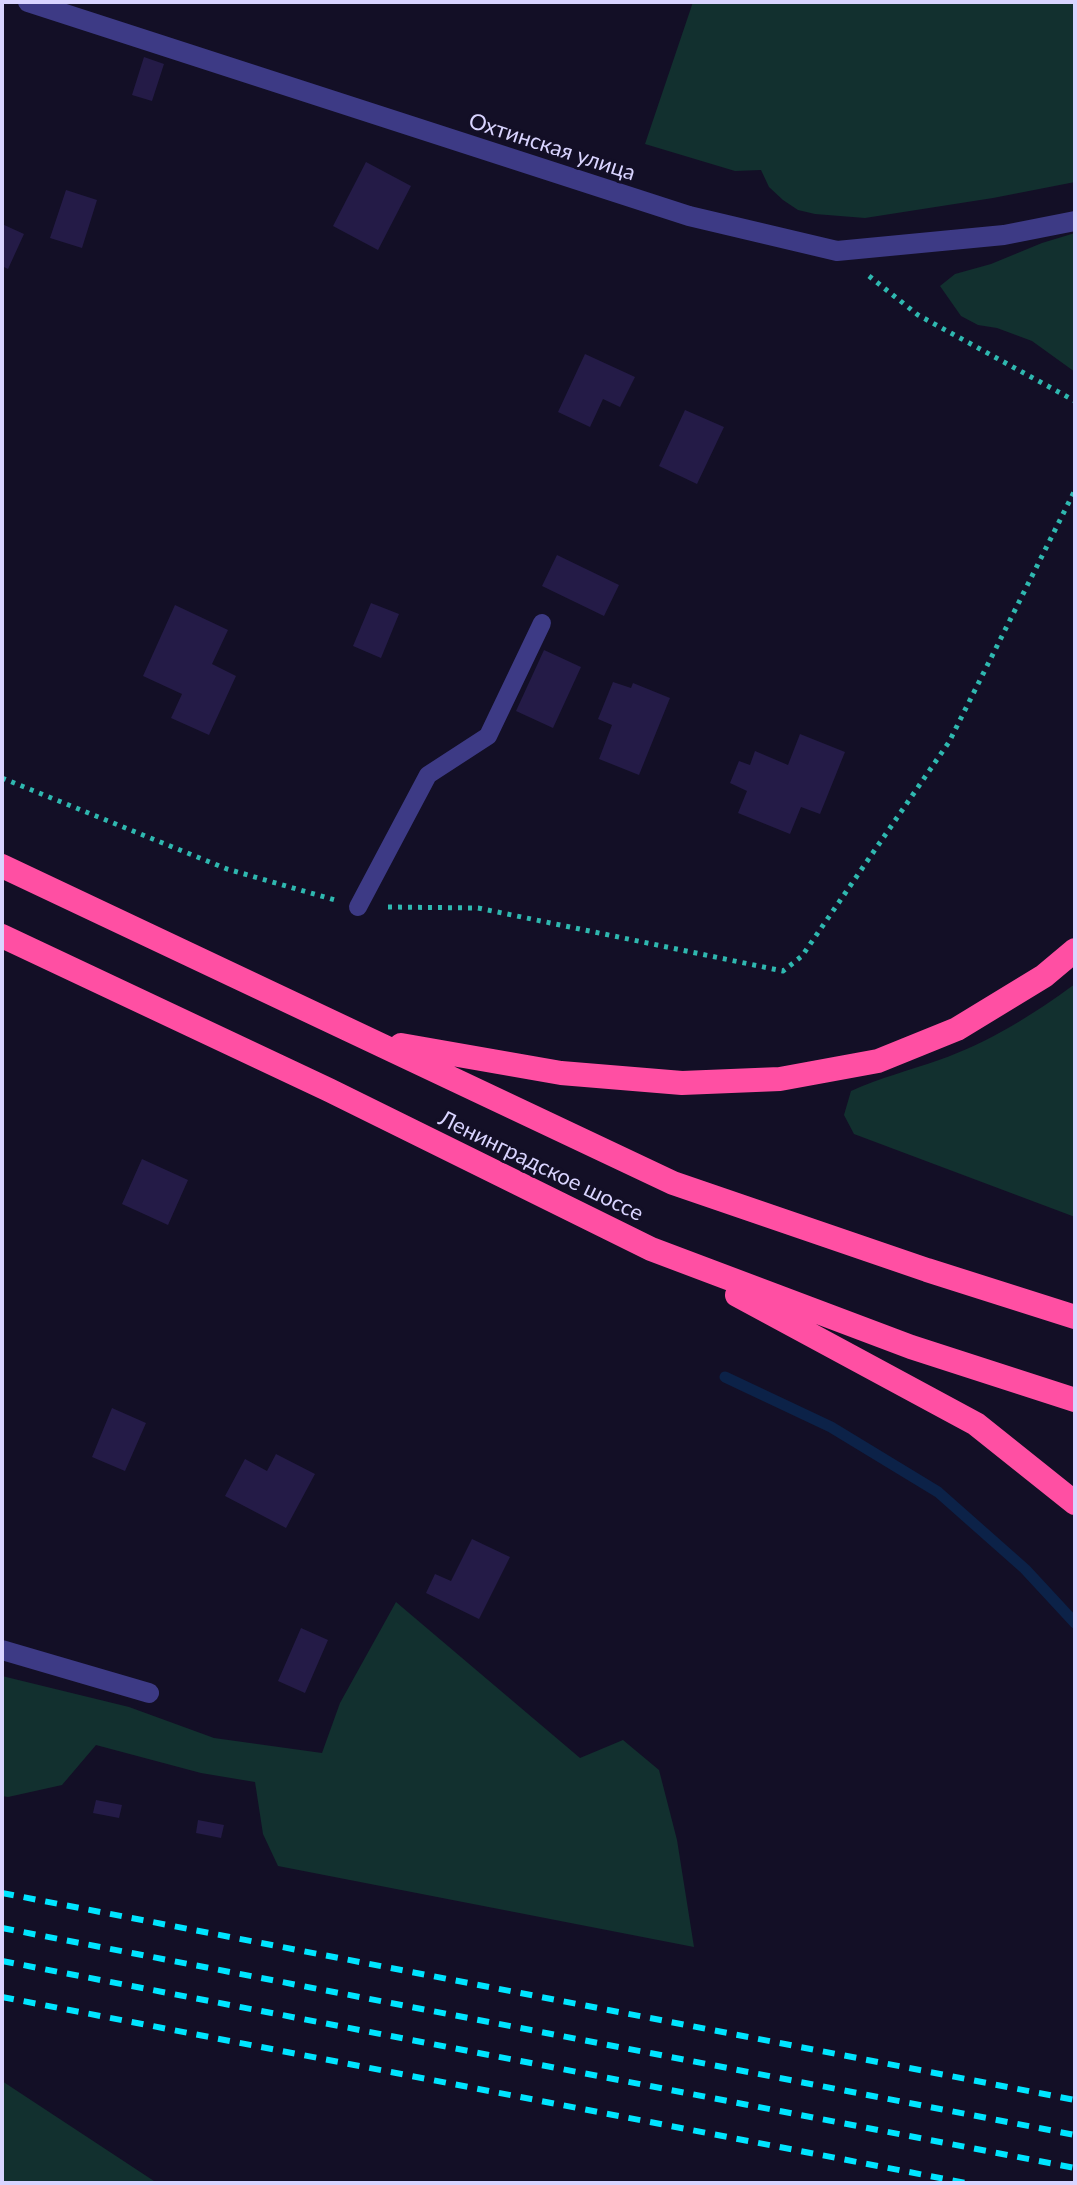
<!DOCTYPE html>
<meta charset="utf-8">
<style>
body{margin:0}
#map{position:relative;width:1077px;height:2185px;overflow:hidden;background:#130f26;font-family:Lato,sans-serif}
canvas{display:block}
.frame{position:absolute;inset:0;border:4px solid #d9d4ff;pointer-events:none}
</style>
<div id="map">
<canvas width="1077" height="2185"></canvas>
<div class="frame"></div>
</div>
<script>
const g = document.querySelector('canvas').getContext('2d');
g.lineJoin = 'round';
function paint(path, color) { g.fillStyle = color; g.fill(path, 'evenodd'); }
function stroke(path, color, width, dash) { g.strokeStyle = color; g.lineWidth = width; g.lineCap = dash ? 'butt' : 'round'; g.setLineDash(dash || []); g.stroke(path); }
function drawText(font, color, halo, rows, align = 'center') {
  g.font = font + ' Lato,sans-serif'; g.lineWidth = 6; g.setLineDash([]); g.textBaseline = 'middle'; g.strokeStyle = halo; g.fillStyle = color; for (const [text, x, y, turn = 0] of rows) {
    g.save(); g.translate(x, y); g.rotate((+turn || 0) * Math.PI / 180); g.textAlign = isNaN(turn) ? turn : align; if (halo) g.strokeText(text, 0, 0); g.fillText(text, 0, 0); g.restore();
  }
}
paint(new Path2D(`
 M693 2H1075V182L993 198 865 218 815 214 798 210 783 200 769 187 761 170 735 171 645 144Z
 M1075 233V372L1032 341 997 328 978 325 961 316 940 286 955 274 991 264 1042 243Z
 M1075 984V1217L854 1134 844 1115 851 1091C880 1078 910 1070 939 1060 988 1043 1034 1014 1075 984Z
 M396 1602 580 1758 623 1740 659 1770 677 1840 694 1947 278 1866 263 1834 255 1782 201 1773 96 1745 62 1785 8 1797 2 1796V1676L129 1707 214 1738 322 1753 340 1703Z
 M2 2081 157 2183H2Z`), '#12302f');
stroke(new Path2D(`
 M725 1377 831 1427 938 1492 1025 1569 1075 1623`), '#0c2248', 11);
paint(new Path2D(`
 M144 57 164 64 152 101 132 95Z
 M366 162 411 186 378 250 333 226Z
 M66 190 97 200 82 248 50 238Z
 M2 224 24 234 8 269 2 266Z
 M585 354 635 377 620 407 603 399 590 427 558 412Z
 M685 410 724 427 697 484 659 466Z
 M557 555 619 585 604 616 542 586Z
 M371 603 399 614 381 658 353 646Z
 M175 605 228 630 212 664 236 676 209 735 171 718 182 694 143 676Z
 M544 650 581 667 553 728 516 711Z
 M613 682 631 688 633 683 670 698 639 775 599 759 612 725 598 719Z
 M800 734 845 752 820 814 801 807 790 834 738 813 747 791 730 783 739 761 750 765 755 751 788 765Z
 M142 1159 188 1180 168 1225 122 1204Z
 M112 1408 146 1423 125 1471 92 1457Z
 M276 1454 315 1474 286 1528 225 1496 245 1459 267 1471Z
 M472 1539 510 1557 479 1619 426 1593 435 1574 451 1581Z
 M301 1628 328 1640 305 1693 278 1681Z
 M96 1800 122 1805 119 1818 93 1813Z
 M198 1820 224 1825 221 1838 196 1833Z`), '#241b47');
stroke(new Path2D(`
 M869 276 918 315 1075 401
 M2 778 227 869 335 900
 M388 907 478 908 783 971 802 956 949 742 1075 490`), '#2fb8b0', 5, [4, 6]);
stroke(new Path2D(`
 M358 907 428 775 488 736 542 623`), '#3d3a85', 18);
stroke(new Path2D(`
 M28 2 689 216 837 251 1004 235 1075 221
 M2 1650 149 1693`), '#3d3a85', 20);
stroke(new Path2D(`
 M2 866 673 1183 927 1270 1075 1317
 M2 936 329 1090 651 1249 911 1347 1075 1400
 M401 1045 561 1073 682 1083 780 1079 878 1061 957 1029 1044 976 1075 950
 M737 1295 976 1424 1075 1503`), '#ff4fa3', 24);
stroke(new Path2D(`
 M2 1893 1075 2100
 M2 1928 1075 2135
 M2 1961 1075 2168
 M2 1997 966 2183`), '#00e5ff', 6, [12, 10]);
drawText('22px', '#d9d4ff', '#130f26', [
 ["Охтинская улица",552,147,18],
 ["Ленинградское шоссе",541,1166,26]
]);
</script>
